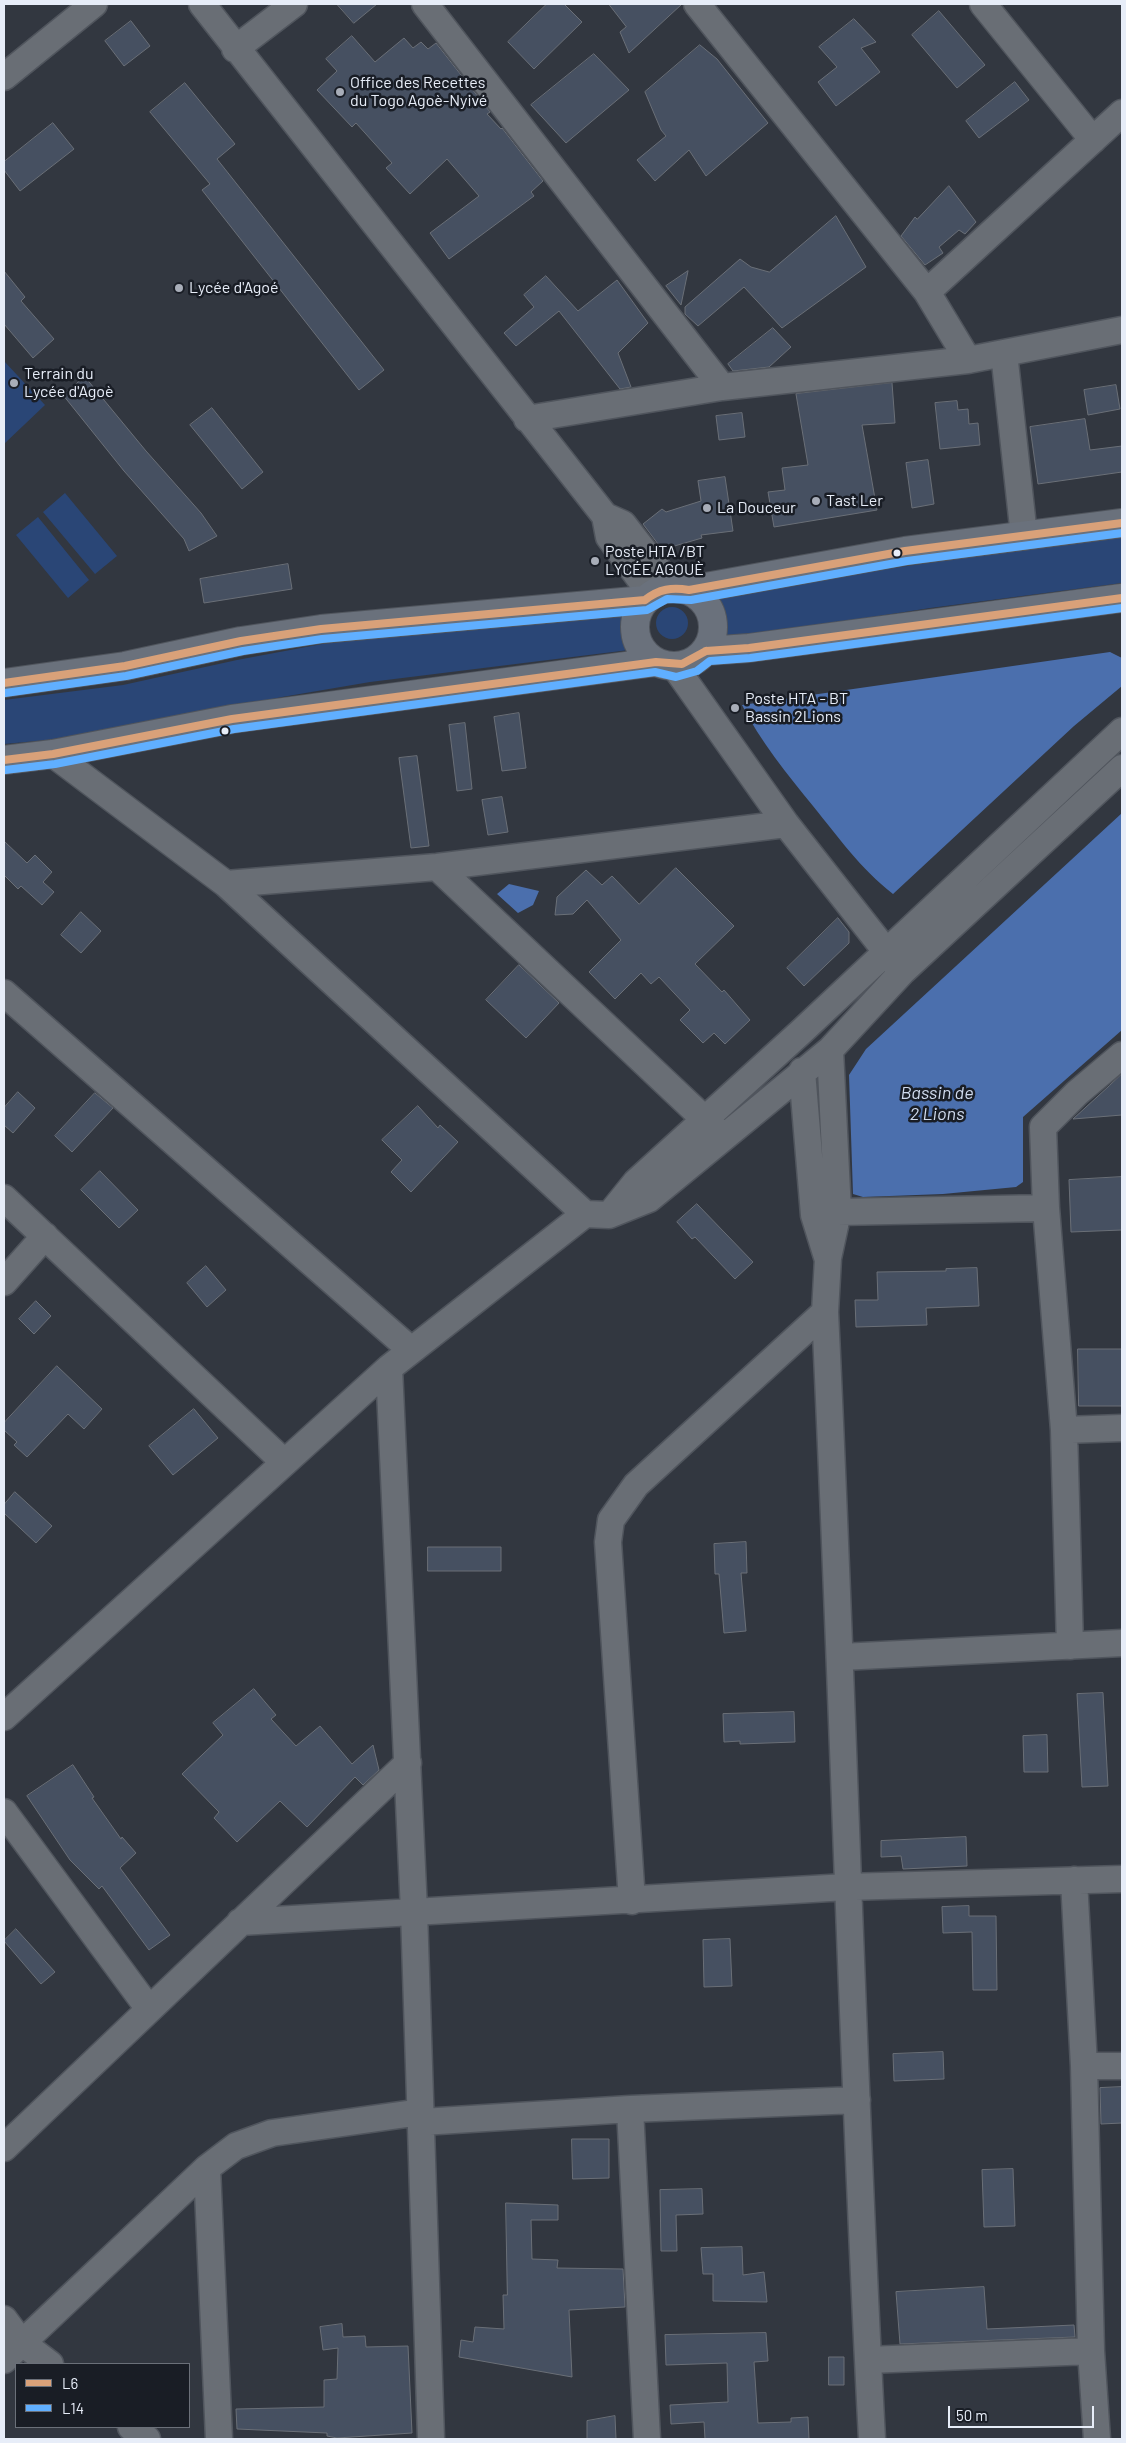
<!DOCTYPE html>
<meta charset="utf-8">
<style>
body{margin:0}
#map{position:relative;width:1126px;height:2443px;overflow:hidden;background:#323740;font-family:Barlow,sans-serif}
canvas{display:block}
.frame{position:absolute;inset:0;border:5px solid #e7edf8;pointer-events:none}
.legend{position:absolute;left:15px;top:2363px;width:175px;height:65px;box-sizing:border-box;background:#191d25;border:1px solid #6b7079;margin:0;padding:6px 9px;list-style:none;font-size:15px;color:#e7edf8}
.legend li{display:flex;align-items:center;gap:10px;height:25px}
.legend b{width:25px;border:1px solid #6b7079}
.scale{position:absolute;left:948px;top:2406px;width:146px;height:22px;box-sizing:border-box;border:2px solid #e7edf8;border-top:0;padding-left:6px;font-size:15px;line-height:18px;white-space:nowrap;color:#e7edf8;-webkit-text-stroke:4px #191d25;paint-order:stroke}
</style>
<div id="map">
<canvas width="1126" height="2443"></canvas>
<div class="frame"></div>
<ul class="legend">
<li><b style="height:6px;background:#d9a179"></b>L6</li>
<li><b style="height:6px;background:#60afff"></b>L14</li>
</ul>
<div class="scale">50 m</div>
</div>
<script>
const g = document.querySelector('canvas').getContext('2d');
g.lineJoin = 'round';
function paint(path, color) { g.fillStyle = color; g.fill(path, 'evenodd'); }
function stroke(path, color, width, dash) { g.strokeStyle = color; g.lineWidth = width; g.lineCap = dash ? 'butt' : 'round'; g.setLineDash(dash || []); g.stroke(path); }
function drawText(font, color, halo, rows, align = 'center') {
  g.font = font + ' Barlow,sans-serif'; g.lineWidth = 5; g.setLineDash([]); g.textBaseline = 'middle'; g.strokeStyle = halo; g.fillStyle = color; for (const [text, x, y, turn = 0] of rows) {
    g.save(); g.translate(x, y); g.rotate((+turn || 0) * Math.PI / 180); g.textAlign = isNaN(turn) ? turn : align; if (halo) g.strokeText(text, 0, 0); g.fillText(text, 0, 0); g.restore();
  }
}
paint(new Path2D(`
 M4 361 45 405 4 444Z
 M65 493 117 556 95 574 43 512Z
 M38 517 89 580 68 598 16 535Z
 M1122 535V583L930 608 725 640 722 616 718 605 721 596 776 585Z
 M656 623a16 16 0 1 1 32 0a16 16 0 1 1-32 0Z
 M625 610V623L629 650 370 682 282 697 178 719 47 740 4 744V700L123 685 237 660 322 644Z`), '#2a4676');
paint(new Path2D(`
 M1110 652 1122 658V686L1074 726 893 894C860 868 839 838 813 806 787 774 760 741 742 705Z
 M1122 813V1030L1023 1117V1182L1016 1187 943 1194 863 1197 853 1194 849 1075 866 1049Z
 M509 884 539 891 533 905 518 913 497 894Z`), '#4b6fad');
const building = new Path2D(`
 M337 4H377L354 23Z
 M547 4H564L582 22 534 69 508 42Z
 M609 4H682L629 53 620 32 626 27Z
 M939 11 985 65 957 88 912 35Z
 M854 19 876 42 861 48 880 72 836 106 818 82 837 67 819 47Z
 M131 21 150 46 124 66 105 41Z
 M352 36 375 62 404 38 413 48 421 42 428 49 436 43 490 112 487 114 501 129 502 128 543 181 531 192 534 196 449 259 430 233 479 196 447 159 410 194 386 168 392 163 356 123 352 127 317 90 337 71 326 59Z
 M700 45 717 59 768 123 706 176 689 150 655 181 637 160 666 136 661 130 645 92Z
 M594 54 629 90 566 143 531 105Z
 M1015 82 1029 100 979 138 966 121Z
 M185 83 235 144 217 159 384 370 359 390 202 190 210 184 150 112Z
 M53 123 74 149 20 191 4 170V162Z
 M949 186 976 222 965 234 959 230 939 247 943 253 925 265 901 236 915 217 917 219Z
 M836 216 866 267 782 328 744 287 698 326 685 314V307L740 259 751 267 769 272Z
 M4 271 25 297 21 301 54 339 33 358 4 324Z
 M688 271 681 305 666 286Z
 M546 276 578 311 617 280 648 323 618 353 631 387 620 389 559 311 516 346 504 333 534 307 524 295Z
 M773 328 791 347 769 367 733 371 728 364Z
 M85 377 146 451 201 513 217 536 189 551 184 539 124 471 63 395Z
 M892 383 895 423 862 425 877 510 774 527 768 492 785 490 782 468 808 465 796 394Z
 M1116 385 1120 409 1088 415 1084 390Z
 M957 401 958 410 968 409 969 424 978 423 980 445 940 449 935 403Z
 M212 408 263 472 242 489 190 425Z
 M742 413 745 437 719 440 716 416Z
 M1085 419 1090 450 1122 446V472L1038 484 1030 427Z
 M928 460 934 504 912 508 906 463Z
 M725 477 733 531 701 535 702 538 671 547 658 544 643 524 662 509 666 512 701 501 698 481Z
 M288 564 292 589 204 603 200 579Z
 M519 713 526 768 502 771 494 717Z
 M465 723 472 789 457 791 449 725Z
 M417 756 429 846 411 848 399 758Z
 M502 797 508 832 488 835 482 800Z
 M4 841 27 863 35 855 52 872 43 882 54 892 42 905 21 886 18 889 4 875Z
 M676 868 734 926 695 964 722 992 724 990 750 1020 725 1044 714 1033 703 1043 680 1020 690 1010 659 977 651 984 641 973 615 999 589 972 621 940 587 900 573 914 555 915 557 897 586 870 602 885 612 876 639 904Z
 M81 912 101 931 81 953 61 935Z
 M838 918 849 932V943L804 986 787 968Z
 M519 965 559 1003 526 1038 486 1000Z
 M1122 1074V1115L1073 1119 1109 1086Z
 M18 1092 35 1108 13 1133 4 1125V1108Z
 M95 1093 113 1108 72 1152 55 1136Z
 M418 1106 438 1128 440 1125 458 1142 411 1192 391 1172 402 1160 382 1140Z
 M100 1171 138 1210 119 1228 81 1190Z
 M1122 1177V1230L1071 1232 1069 1180Z
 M697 1204 753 1262 735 1279 695 1237 692 1239 677 1222Z
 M206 1266 226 1290 207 1307 187 1283Z
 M977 1268 979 1306 926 1308 927 1325 856 1327 855 1300H878L877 1272 946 1271V1269Z
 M36 1301 51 1316 34 1334 19 1319Z
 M1078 1349H1122V1406H1079Z
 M57 1366 102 1409 84 1429 68 1414 27 1457 14 1445 17 1442 4 1430V1423Z
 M194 1409 218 1438 173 1475 149 1446Z
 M15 1492 52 1526 36 1543 4 1513V1505Z
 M746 1542 747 1573H741L746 1631 724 1633 719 1574H715L714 1544Z
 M428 1547H501V1571H428Z
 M254 1689 276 1715 271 1719 296 1746 320 1726 352 1764 373 1745 379 1770 363 1785 355 1777 307 1827 280 1801 237 1842 214 1818 219 1812 182 1774 223 1735 213 1723Z
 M1103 1693 1108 1786 1082 1787 1077 1694Z
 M794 1712 795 1742 740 1744V1741L724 1742 723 1714Z
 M1047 1735 1048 1772H1024L1023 1736Z
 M73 1765 94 1797 92 1798 121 1839 122 1837 136 1853 120 1868 170 1935 149 1950 102 1886 99 1889 70 1860 27 1796Z
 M966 1837 967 1866 903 1869 901 1856 881 1857V1841Z
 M969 1906V1916H996L997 1990H973L972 1932 943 1933 942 1907Z
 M16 1929 55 1972 41 1984 4 1941Z
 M730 1939 732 1986 704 1987 703 1940Z
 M943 2052 944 2079 894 2081 893 2054Z
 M1122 2087V2123L1101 2124 1100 2088Z
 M572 2139H609V2178L573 2179Z
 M1013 2169 1015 2226 984 2227 982 2170Z
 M702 2189 703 2214 676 2215 677 2251H661L660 2190Z
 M506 2203 558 2205V2220H531L532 2259 558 2260 557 2268 623 2269 625 2307 569 2310 572 2377 459 2357 461 2340 473 2342 475 2327 504 2329 503 2295H507Z
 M742 2247 743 2275 764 2272 767 2302 713 2301V2274H703L701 2248Z
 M984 2287 987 2329 1074 2325 1075 2337 900 2344 896 2292Z
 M342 2324 343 2337 365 2336 366 2347 408 2346 412 2433 337 2438 327 2436V2433L237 2429 236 2409 324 2407V2380L337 2379 338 2348 323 2350 320 2327Z
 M766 2333 768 2361 754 2362 758 2423 791 2422V2418L808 2417 809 2439H705L704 2422 671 2424 670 2405 728 2402 727 2363 666 2365 665 2335Z
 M829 2357H844V2385H829Z
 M615 2416 616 2439H587V2421Z`);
paint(building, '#465061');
stroke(building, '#6a6f77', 1);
const minor = new Path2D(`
 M202 4 605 516 623 524 672 587
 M425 4 722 387
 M697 4 927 292 968 360
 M983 4 1093 140
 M235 49 294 4
 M4 77 94 4
 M927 292 1122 113
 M1004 353 1024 536
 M527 419 722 387 968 360 1122 330
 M605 516 609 537 651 594
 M675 667 786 824 896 964
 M53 754 226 884 585 1214
 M437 867 717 1131
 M226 884 437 867 786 824
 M4 993 411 1350
 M830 1050 838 1212 828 1258 825 1312C843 1687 852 2064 872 2439
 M802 1071 814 1215 827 1257
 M4 1198 284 1462
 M838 1212 1046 1208
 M611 1213 636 1182 802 1031 1122 731
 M4 1282 45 1236
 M389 1368 414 1911 431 2439
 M1064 1430 1122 1428
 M1070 1646 1064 1430 1046 1208 1043 1127 1077 1093 1122 1055
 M841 1657 1122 1643
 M4 1717 389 1368 585 1214 609 1215 649 1199 830 1050 903 971 1122 768
 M4 1812 149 2009
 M1074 1880 1084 2066 1091 2351 1097 2439
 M632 1901 608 1542 611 1520 636 1485 825 1312
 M240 1922 847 1887 1122 1879
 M1084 2066H1122
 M630 2109 647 2439
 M422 2122 630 2109 857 2100
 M4 2148 408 1763
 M207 2168 219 2439
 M4 2319 21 2342 50 2364
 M4 2360 207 2168 236 2146 272 2133 421 2112
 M868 2360 1091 2351
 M131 2427 147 2439`);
const major = new Path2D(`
 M635 627a39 39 0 1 1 78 0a39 39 0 1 1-78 0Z
 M689 590 905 551 1122 523
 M706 651 749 648 1122 598
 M4 683 125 666 241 641 321 629 645 600
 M4 760 53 754 232 719 656 662`);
stroke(minor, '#50555d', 29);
stroke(major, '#50555d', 30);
stroke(minor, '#696e75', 26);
stroke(major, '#6a717c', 28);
stroke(new Path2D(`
 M645 600C659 589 672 587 689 590L905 551 1122 523
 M706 651 749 648 1122 598
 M4 683 125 666 241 641 321 629 645 600
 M4 760 53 754 232 719 656 662 682 664 706 651`), '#d9a179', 8);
stroke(new Path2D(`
 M5 693 126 676 243 651 322 639 647 610 667 599 691 600 907 561 1122 533
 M5 770 55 764 234 729 655 672 676 677 697 671 710 661 750 658 1122 608`), '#60afff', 8);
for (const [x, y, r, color] of [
 [340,92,5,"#a8adb8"],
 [179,288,5,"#a8adb8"],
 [14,383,5,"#a8adb8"],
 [816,501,5,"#a8adb8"],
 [707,508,5,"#a8adb8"],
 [897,553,4.5,"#e7edf8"],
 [595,561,5,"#a8adb8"],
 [735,708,5,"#a8adb8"],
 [225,731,4.5,"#e7edf8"]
]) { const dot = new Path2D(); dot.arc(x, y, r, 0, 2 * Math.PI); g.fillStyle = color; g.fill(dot); stroke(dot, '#191d25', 2); }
drawText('16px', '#e7edf8', '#191d25', [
 ["Office des Recettes",350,83],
 ["du Togo Agoè-Nyivé",350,101],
 ["Lycée d'Agoé",189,288],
 ["Terrain du",24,374],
 ["Lycée d'Agoè",24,392],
 ["Tast Ler",826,501],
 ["La Douceur",717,508],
 ["Poste HTA /BT",605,552],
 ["LYCÉE AGOUÈ",605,570],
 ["Poste HTA - BT",745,699],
 ["Bassin 2Lions",745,717]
], 'left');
drawText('italic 18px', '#d0dbee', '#191d25', [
 ["Bassin de",937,1093],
 ["2 Lions",937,1114]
]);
</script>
